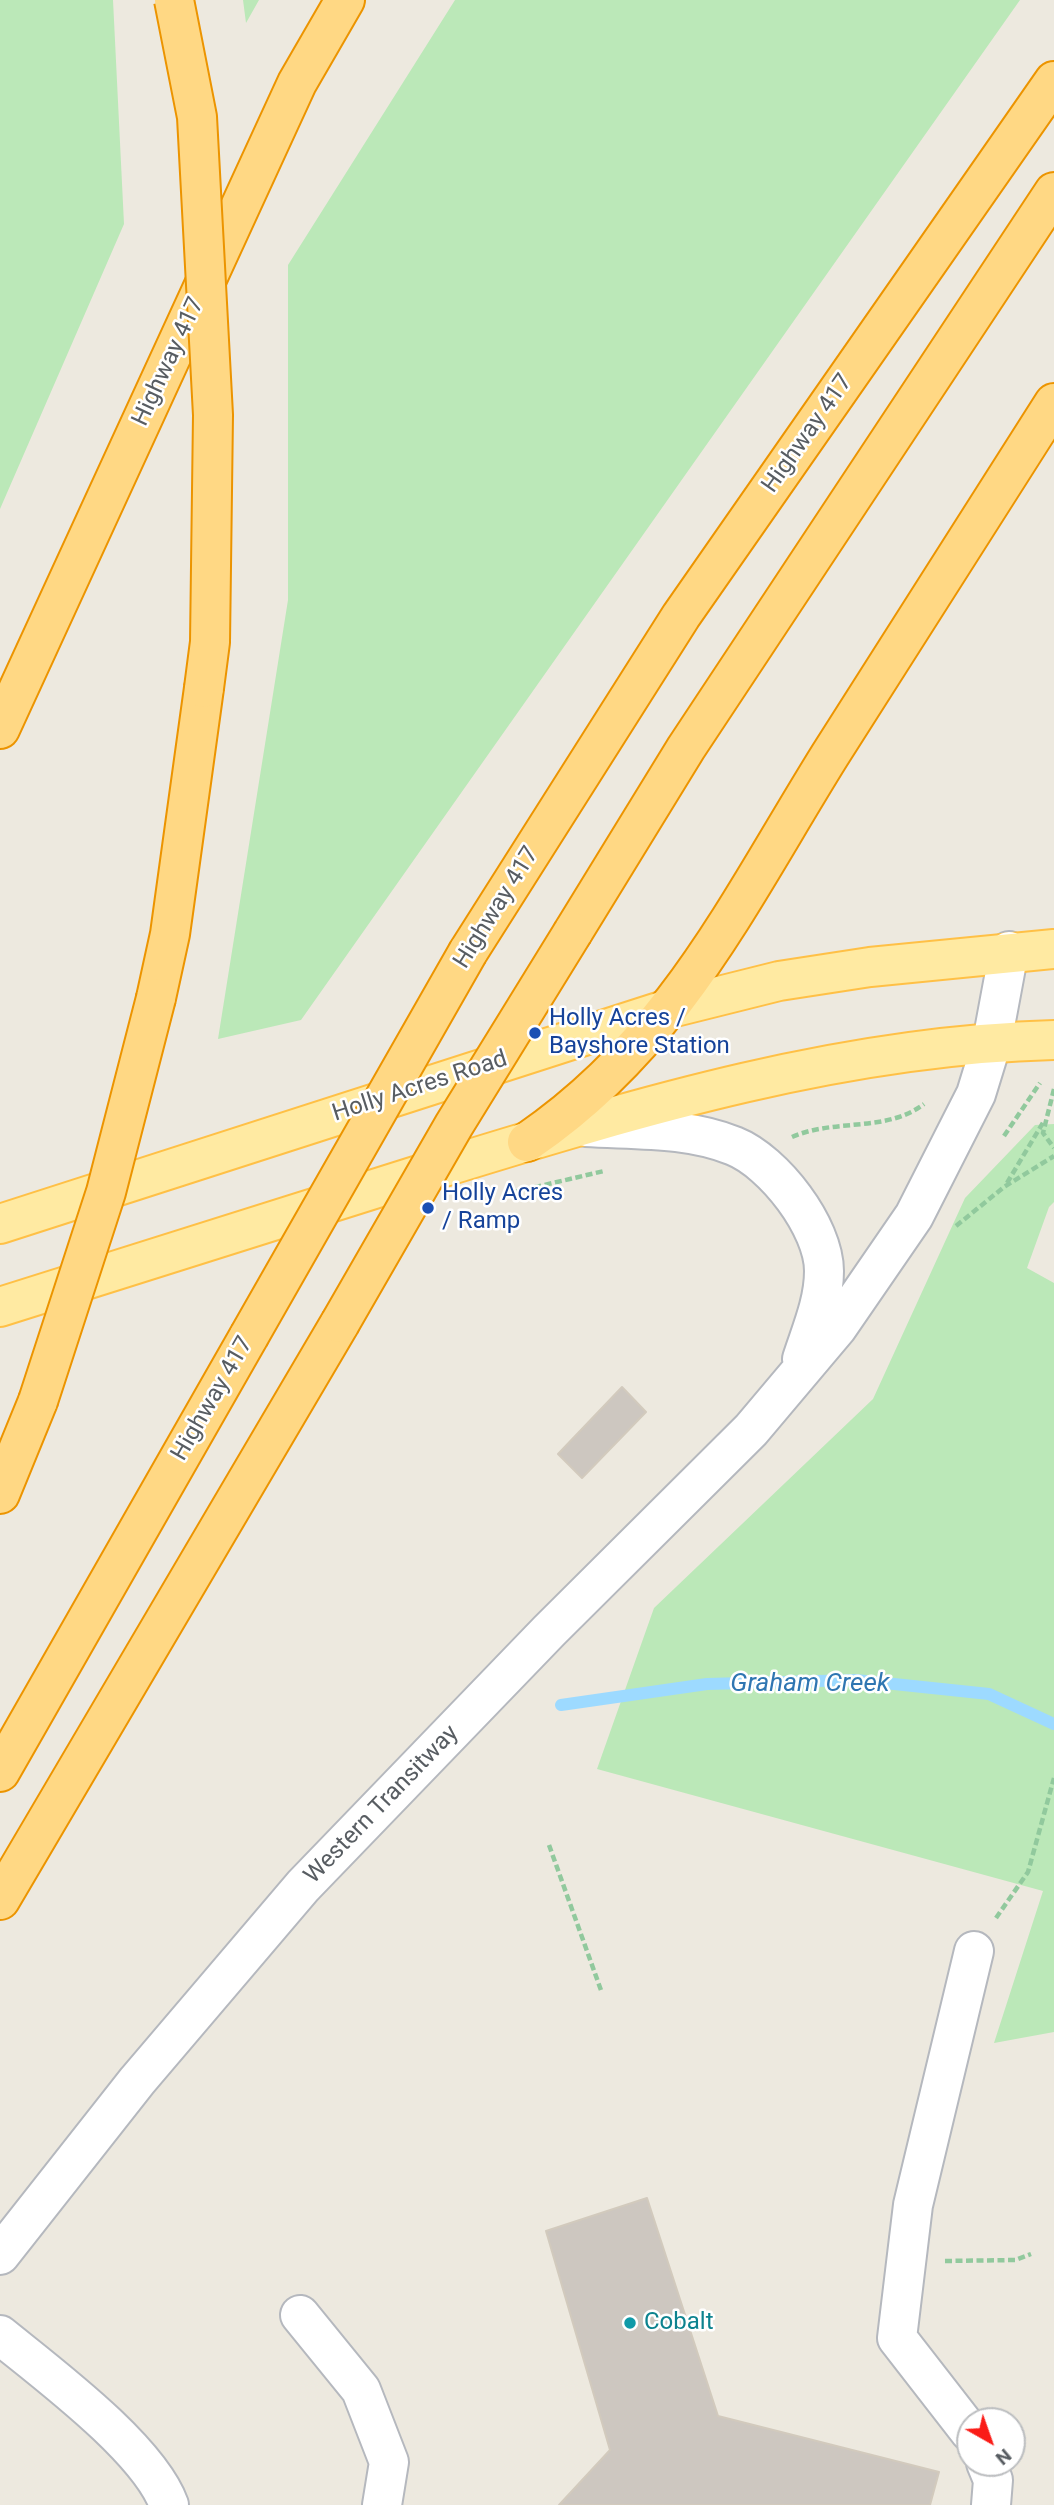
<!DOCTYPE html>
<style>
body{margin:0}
#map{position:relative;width:1054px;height:2505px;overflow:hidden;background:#ede9df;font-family:Roboto,sans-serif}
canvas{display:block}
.north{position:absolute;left:956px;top:2407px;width:70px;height:70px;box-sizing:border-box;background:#fff;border:2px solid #bcbec0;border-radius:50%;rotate:140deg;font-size:19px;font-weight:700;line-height:28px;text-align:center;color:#585d62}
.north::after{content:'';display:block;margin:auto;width:24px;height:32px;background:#fa1c17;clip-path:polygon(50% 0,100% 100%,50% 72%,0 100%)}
</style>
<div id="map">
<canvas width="1054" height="2505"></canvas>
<div class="north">N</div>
</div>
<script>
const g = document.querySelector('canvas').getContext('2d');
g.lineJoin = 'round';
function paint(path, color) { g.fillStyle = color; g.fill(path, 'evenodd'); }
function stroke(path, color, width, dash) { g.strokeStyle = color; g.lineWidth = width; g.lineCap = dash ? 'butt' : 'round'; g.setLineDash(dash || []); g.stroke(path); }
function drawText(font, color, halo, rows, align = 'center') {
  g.font = font + ' Roboto,sans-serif'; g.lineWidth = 5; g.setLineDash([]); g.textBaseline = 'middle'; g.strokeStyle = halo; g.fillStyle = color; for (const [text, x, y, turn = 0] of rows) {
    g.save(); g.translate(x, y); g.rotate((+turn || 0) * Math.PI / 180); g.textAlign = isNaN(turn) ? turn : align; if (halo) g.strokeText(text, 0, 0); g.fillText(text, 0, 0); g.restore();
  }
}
paint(new Path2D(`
 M0 0H113L124 224 0 509Z
 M243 0H259L246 23Z
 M455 0H1020L301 1020 218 1039 288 600V265Z
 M1054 1124V1202L1049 1207 1027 1268 1054 1283V2032L994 2043 1043 1891 597 1769 654 1608 873 1399 965 1198 1035 1125Z`), '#bbe8b8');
stroke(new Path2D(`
 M561 1705 707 1684 856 1680 989 1694 1054 1724`), '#9ddaff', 12);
const building = new Path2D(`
 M622 1387 646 1412 582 1478 558 1454Z
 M647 2198 718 2416 939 2472 930 2505H559L610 2450 546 2231Z`);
paint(building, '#cdc7c0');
stroke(building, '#d2cabd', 2);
const minor = new Path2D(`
 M586 1127C634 1130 688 1127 734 1146 774 1162 824 1227 824 1271 824 1302 811 1331 802 1359
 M0 2255 137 2081 303 1886 549 1631 751 1430 837 1328 914 1216 976 1094 992 1042 1009 951
 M300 2315 361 2390 389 2462 382 2505
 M0 2335C48 2374 149 2449 169 2505
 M970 2432 897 2338 913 2205 974 1951
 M986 2463 993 2480 991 2505`);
const major = new Path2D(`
 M0 1224 671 1008 779 981 870 967 1054 949
 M0 1307C148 1259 296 1213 444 1167 642 1106 846 1045 1054 1040`);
const highway = new Path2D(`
 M0 729 297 83 345 0
 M573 932 686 748 1054 192
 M468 952 681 616 1054 81
 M156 998 170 934 204 688
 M527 1142C674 1042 739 901 830 755 904 637 979 520 1054 403
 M0 1494 38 1401
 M0 1772 249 1336
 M0 1900 340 1323`);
stroke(minor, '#b5b8be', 42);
stroke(major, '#ffc046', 42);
stroke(highway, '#ec9400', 42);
stroke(new Path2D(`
 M1054 1089 1043 1133 1054 1148
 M1004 1136 1040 1083
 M792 1137C835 1118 886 1133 924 1104
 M1007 1183 1044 1121
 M514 1192 604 1171
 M956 1226 1004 1187 1054 1156
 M549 1845 602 1993
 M996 1918 1028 1872 1054 1778
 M945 2261 1015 2260 1031 2254`), '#91c99d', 4.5, [7, 3.5]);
stroke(minor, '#fff', 38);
stroke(major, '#ffeaa2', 38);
stroke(highway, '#ffd884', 38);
const highwayBridge = new Path2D(`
 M174 0 197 117 213 415 210 642 204 688
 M340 1323 454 1125 573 932
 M249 1336 468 952
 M38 1401 106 1192 156 998`);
stroke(highwayBridge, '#ec9400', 42, []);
stroke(highwayBridge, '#ffd884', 38);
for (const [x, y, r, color] of [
 [535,1033,7,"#1a4fb4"],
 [428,1208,7,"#1a4fb4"],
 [630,2323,7,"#0f9aa8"]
]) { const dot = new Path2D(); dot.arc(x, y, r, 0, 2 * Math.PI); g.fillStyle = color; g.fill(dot); stroke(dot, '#fff', 2.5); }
drawText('24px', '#585d62', '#fff', [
 ["Highway 417",169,362,-65],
 ["Highway 417",808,434,-55],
 ["Highway 417",497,908,-58],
 ["Holly Acres Road",420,1087,-18],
 ["Highway 417",213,1399,-60],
 ["Western Transitway",382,1805,-46]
]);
drawText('24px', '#164399', '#fff', [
 ["Holly Acres /",549,1019],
 ["Bayshore Station",549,1047],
 ["Holly Acres",442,1194],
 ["/ Ramp",442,1222]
], 'left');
drawText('24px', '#0d838f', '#fff', [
 ["Cobalt",644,2323]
], 'left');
drawText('italic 26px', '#2f76b2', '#fff', [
 ["Graham Creek",810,1684]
]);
</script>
